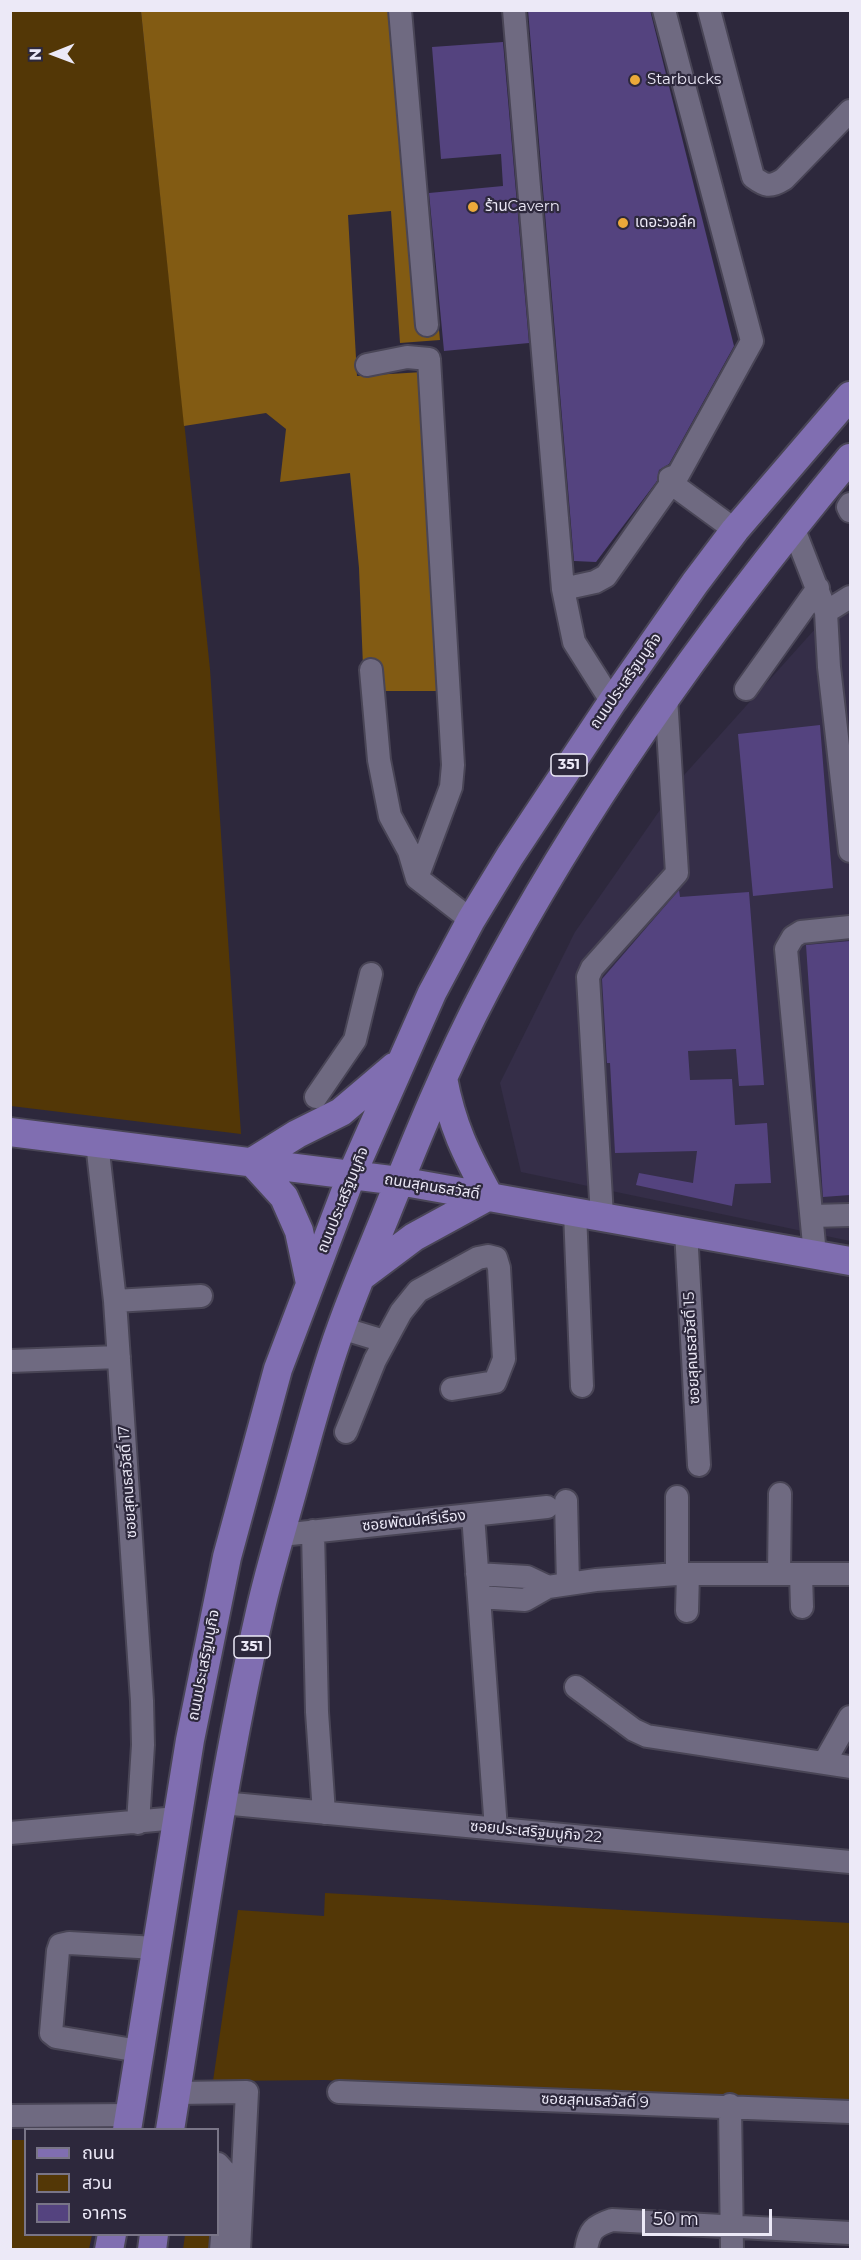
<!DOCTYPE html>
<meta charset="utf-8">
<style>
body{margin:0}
#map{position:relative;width:861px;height:2260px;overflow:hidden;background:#2d283c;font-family:Montserrat,"Noto Sans Thai",sans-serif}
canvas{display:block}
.frame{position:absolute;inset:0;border:12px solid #ece9f7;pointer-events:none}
.legend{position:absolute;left:24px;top:2128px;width:195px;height:108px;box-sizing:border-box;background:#2d283c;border:2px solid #797587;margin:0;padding:8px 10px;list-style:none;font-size:18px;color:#ece9f7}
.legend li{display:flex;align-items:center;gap:12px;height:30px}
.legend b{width:30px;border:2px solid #797587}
.north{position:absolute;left:24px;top:24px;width:60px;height:60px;-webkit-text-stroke:4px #2d283c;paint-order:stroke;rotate:269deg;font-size:16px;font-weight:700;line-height:24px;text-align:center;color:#ece9f7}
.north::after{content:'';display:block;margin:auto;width:21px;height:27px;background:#ece9f7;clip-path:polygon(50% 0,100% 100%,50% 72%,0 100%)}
.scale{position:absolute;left:642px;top:2209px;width:130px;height:27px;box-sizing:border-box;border:3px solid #ece9f7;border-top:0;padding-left:8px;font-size:18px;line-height:21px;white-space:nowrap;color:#ece9f7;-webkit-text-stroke:4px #2d283c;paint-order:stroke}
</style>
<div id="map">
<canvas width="861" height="2260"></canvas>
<div class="frame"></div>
<ul class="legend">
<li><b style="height:8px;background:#806eb1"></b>ถนน</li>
<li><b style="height:16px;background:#533706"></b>สวน</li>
<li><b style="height:16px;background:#54437f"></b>อาคาร</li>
</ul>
<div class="north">N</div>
<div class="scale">50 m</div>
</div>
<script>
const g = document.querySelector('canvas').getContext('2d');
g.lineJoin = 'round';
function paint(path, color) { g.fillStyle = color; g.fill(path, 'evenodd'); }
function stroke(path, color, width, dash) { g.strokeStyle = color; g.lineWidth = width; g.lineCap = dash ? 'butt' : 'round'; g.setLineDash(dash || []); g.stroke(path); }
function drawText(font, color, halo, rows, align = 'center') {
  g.font = font + ' Montserrat,"Noto Sans Thai",sans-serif'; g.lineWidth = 4.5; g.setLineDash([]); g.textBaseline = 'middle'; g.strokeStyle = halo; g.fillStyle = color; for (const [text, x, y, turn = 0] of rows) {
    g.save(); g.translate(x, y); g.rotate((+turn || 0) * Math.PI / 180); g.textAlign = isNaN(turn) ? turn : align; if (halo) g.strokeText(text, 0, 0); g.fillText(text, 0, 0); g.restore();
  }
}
paint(new Path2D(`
 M850 590V1241L521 1172 500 1083 575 932 685 774Z`), '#352e48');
paint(new Path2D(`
 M11 11H141L210 669 241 1134 11 1106Z
 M325 1893 850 1923V2105L325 2080 213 2081 238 1910 324 1916Z
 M11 2140H25L26 2234 92 2235 89 2249H11Z
 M185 2235H217L215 2249 183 2250Z`), '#533706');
paint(new Path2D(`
 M141 11H408L440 340 400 343 391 211 348 215 357 376 423 372 441 691H364L359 568 350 473 280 482 286 429 266 413 184 426Z`), '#825b13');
paint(new Path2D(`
 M528 10H650L734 346 669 464 659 470 657 481 596 562 574 561Z
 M503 42 529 343 444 351 429 193 503 186 501 154 441 159 432 47Z
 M820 725 833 888 753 896 738 734Z
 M679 890 680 897 749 892 764 1085 739 1086 736 1049 688 1051 690 1080 732 1079 735 1125 767 1123 771 1183 735 1184 732 1206 636 1185 639 1173 693 1183 697 1151 615 1153 610 1063H607L602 979Z
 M850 941V1195L823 1197 806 945Z`), '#54437f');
const minor = new Path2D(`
 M400 10 427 325
 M514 10 563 589 574 642 612 702
 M709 10 753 177C765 186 770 188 784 179L850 111
 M367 365 407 357 429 359 453 765 451 787 417 878 471 920
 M679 489 735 530
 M850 504 848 507 850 511
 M793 527 826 612 829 667 850 851
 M563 589 595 582 606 576 670 485V478L678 475 752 341 664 10
 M826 612 850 597
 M371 670 379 760 390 816 409 851 417 878
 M746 689 818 588
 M316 1097 355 1040 371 974
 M97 1143 115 1301 142 1701 143 1745 138 1823
 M575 1212 582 1386
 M602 1216 588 977 592 968 677 873 666 697
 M812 1216 850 1215
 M686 1231 699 1465
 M815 1255 786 949 793 937 801 932 850 927
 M115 1301 201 1296
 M341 1328 384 1341
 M10 1361 119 1357
 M346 1432 375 1360 401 1312 418 1291 478 1258 488 1256 496 1258 499 1268 504 1359 495 1382 452 1389
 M677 1497V1574
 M566 1501 568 1584
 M473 1515 496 1829
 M313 1531 317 1712 324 1813
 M281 1535 547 1507
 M477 1574 527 1577 548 1587
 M779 1574 780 1494
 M801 1574 802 1607
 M479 1597 525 1600 548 1587 596 1580 677 1574H850
 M687 1611 688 1574
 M576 1687 634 1730 647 1736 850 1767
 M824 1763 850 1717
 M222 1803 850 1862
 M10 1833 177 1818
 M139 2051 56 2037 51 2033 58 1951 60 1945 69 1943 156 1948
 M339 2092 850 2112
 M176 2093 247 2092 239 2250
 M730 2105 732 2250
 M10 2116 129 2115
 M218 2164 227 2174 221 2250
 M586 2250C589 2230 594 2226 612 2220L850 2233`);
const major = new Path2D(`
 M10 1132 399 1181 850 1261
 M252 1162 297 1134 341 1112 394 1067
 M252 1162 284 1197 299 1231 310 1283
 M362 1276 414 1237 489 1196C466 1154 452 1126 443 1078
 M127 2130 190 1740 227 1557 278 1369 352 1174 432 993 471 920 510 856 612 702 695 583 735 530 850 396
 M170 2130C198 1957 221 1783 260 1612 270 1567 284 1523 296 1478 310 1428 323 1377 341 1328 354 1291 370 1254 385 1217 416 1140 447 1063 486 989 586 799 713 623 850 458
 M109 2250 112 2234
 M152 2250 154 2234`);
stroke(minor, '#494556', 26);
stroke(major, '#494556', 32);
stroke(minor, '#6f6a81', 22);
stroke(major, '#806eb1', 28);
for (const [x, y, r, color] of [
 [635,80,6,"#eba93a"],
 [473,207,6,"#eba93a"],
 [623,223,6,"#eba93a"]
]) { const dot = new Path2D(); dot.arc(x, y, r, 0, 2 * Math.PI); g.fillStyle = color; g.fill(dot); stroke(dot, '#2d283c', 2); }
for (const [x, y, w] of [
 [569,765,36],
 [252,1647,36]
]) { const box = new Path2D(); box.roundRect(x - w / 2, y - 11, w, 22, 4.5); g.fillStyle = '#2d283c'; g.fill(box); stroke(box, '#ece9f7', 1.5); }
drawText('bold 14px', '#ece9f7', null, [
 ["351",569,765],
 ["351",252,1647]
]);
drawText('15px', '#ece9f7', '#2d283c', [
 ["Starbucks",647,80],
 ["ร้านCavern",485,207],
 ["เดอะวอล์ค",635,223]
], 'left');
drawText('15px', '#ece9f7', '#2d283c', [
 ["ถนนประเสริฐมนูกิจ",626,681,-55],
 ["ถนนสุคนธสวัสดิ์",432,1187,9],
 ["ถนนประเสริฐมนูกิจ",343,1200,-68],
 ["ซอยสุคนธสวัสดิ์ 15",692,1348,-93],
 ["ซอยสุคนธสวัสดิ์ 17",128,1482,-94],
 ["ซอยพัฒน์ศรีเรือง",414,1521,-6],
 ["ถนนประเสริฐมนูกิจ",204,1665,-79],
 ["ซอยประเสริฐมนูกิจ 22",536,1832,5],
 ["ซอยสุคนธสวัสดิ์ 9",595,2101,2]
]);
</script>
